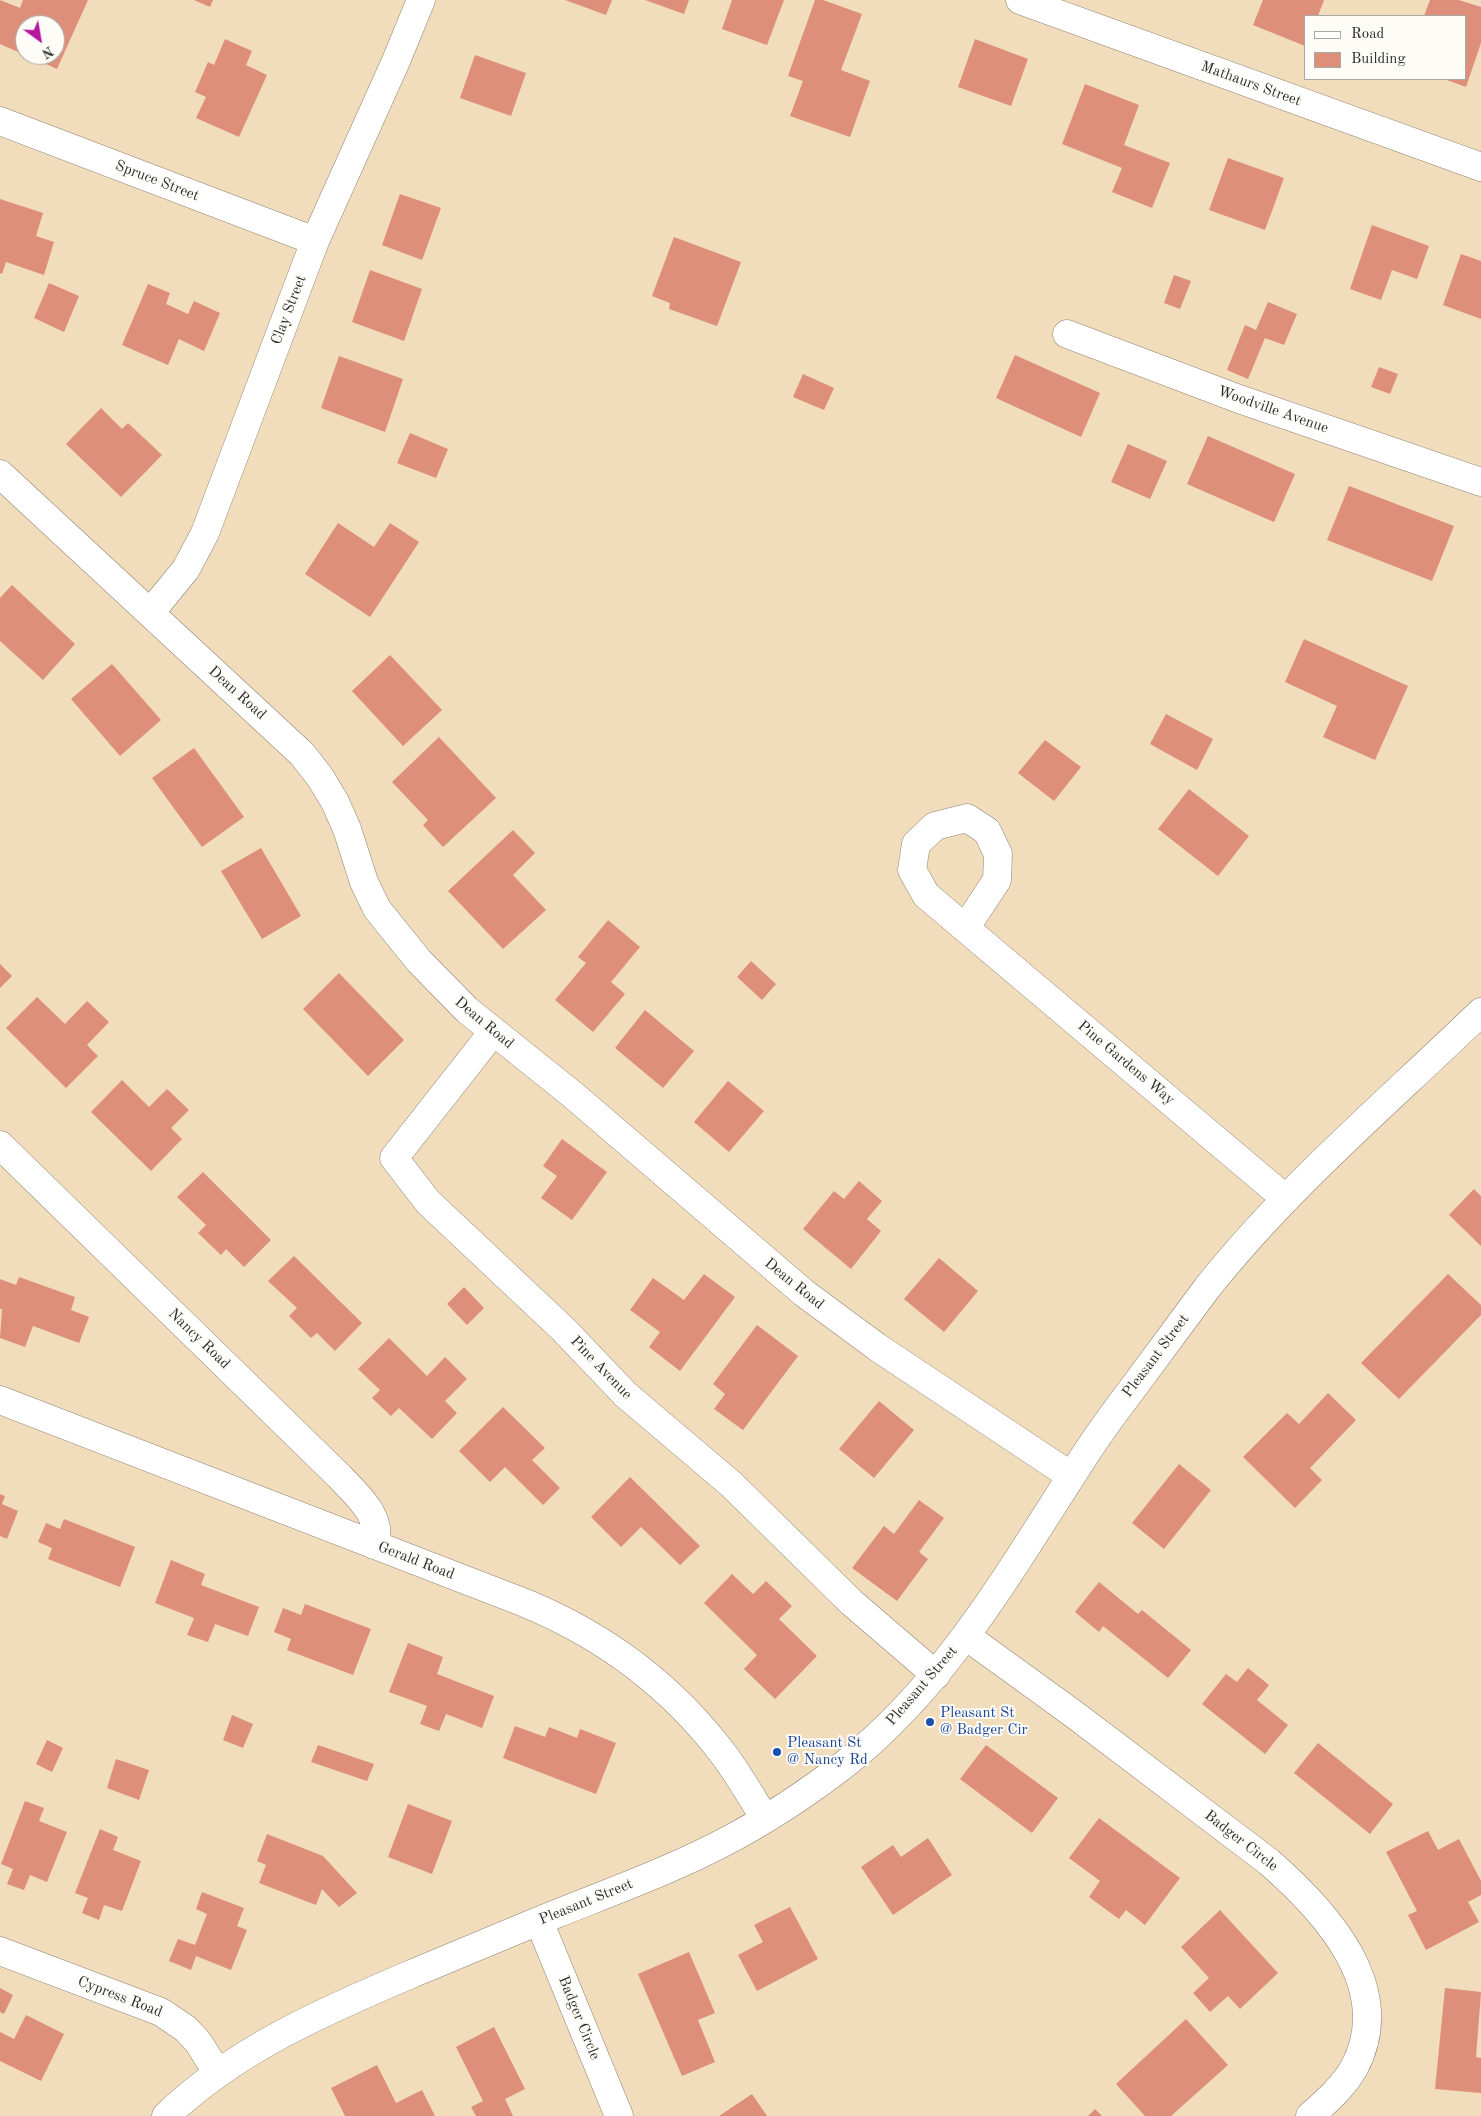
<!DOCTYPE html>
<style>
body{margin:0}
#map{position:relative;width:1481px;height:2116px;overflow:hidden;background:#f1dcbc;font-family:"Old Standard TT",serif}
canvas{display:block}
.legend{position:absolute;left:1304px;top:15px;width:162px;height:65px;box-sizing:border-box;background:#fdfcf7;border:1px solid #a9a8a5;margin:0;padding:6px 9px;list-style:none;font-size:15px;color:#2b2b2b}
.legend li{display:flex;align-items:center;gap:10px;height:25px}
.legend b{width:25px;border:1px solid #a9a8a5}
.north{position:absolute;left:15px;top:15px;width:50px;height:50px;box-sizing:border-box;background:#fdfcf7;border:1px solid #a9a8a5;border-radius:50%;rotate:148deg;font-size:14px;font-weight:700;line-height:20px;text-align:center;color:#2b2b2b}
.north::after{content:'';display:block;margin:auto;width:18px;height:22px;background:#b5179e;clip-path:polygon(50% 0,100% 100%,50% 72%,0 100%)}
</style>
<div id="map">
<canvas width="1481" height="2116"></canvas>
<ul class="legend">
<li><b style="height:6px;background:#fff"></b>Road</li>
<li><b style="height:14px;background:#dd8f7a"></b>Building</li>
</ul>
<div class="north">N</div>
</div>
<script>
const g = document.querySelector('canvas').getContext('2d');
g.lineJoin = 'round';
function paint(path, color) { g.fillStyle = color; g.fill(path, 'evenodd'); }
function stroke(path, color, width, dash) { g.strokeStyle = color; g.lineWidth = width; g.lineCap = dash ? 'butt' : 'round'; g.setLineDash(dash || []); g.stroke(path); }
function drawText(font, color, halo, rows, align = 'center') {
  g.font = font + ' "Old Standard TT",serif'; g.lineWidth = 4; g.setLineDash([]); g.textBaseline = 'middle'; g.strokeStyle = halo; g.fillStyle = color; for (const [text, x, y, turn = 0] of rows) {
    g.save(); g.translate(x, y); g.rotate((+turn || 0) * Math.PI / 180); g.textAlign = isNaN(turn) ? turn : align; if (halo) g.strokeText(text, 0, 0); g.fillText(text, 0, 0); g.restore();
  }
}
paint(new Path2D(`
 M0 0 20 8 23 0H88L57 69 26 55H55V25H25V55L0 44Z
 M194 0H213L210 7Z
 M565 0H612L606 15Z
 M645 0H689L684 14Z
 M732 0H784L767 45 722 29Z
 M815 0H823L862 14 841 70 870 81 850 137 790 116 803 81 788 76Z
 M1263 0H1324L1318 16H1305V46L1253 25Z
 M1430 0H1459L1481 7V43L1466 87 1444 79H1465V16H1424Z
 M225 39 252 51 246 65 267 75 239 137 196 118 206 97 195 92 208 62 214 65Z
 M975 39 1028 59 1011 106 958 87Z
 M475 55 526 73 511 116 460 98Z
 M1085 84 1139 105 1124 145 1170 163 1152 208 1112 192 1122 168 1062 144Z
 M1228 158 1284 178 1265 230 1209 210Z
 M400 194 441 208 422 260 382 245Z
 M0 199 43 213 36 236 54 242 44 275 6 262 2 274 0 273Z
 M1372 225 1429 246 1417 279 1392 270 1381 300 1350 289Z
 M674 237 741 262 717 326 669 309 670 303 652 296Z
 M1461 254 1481 261V319L1443 305Z
 M370 270 422 289 404 341 352 322Z
 M1174 275 1191 281 1180 309 1164 303Z
 M49 283 79 296 64 332 34 318Z
 M148 284 170 293 166 304 188 314 194 301 220 313 204 351 179 339 168 365 122 345Z
 M1268 302 1297 314 1284 345 1265 338 1248 379 1227 370 1245 325 1256 330Z
 M1015 355 1100 393 1081 437 996 398Z
 M339 356 403 379 385 432 321 408Z
 M1379 367 1398 374 1390 394 1371 387Z
 M803 374 834 388 824 410 793 397Z
 M101 408 122 429 128 423 162 455 121 497 66 444Z
 M410 433 448 449 436 478 397 463Z
 M1208 436 1295 474 1274 522 1187 484Z
 M1128 444 1167 461 1150 499 1111 482Z
 M1349 486 1454 526 1432 581 1327 540Z
 M338 523 374 547 390 523 419 542 370 617 305 574Z
 M12 585 75 644 43 680 0 641V598Z
 M1304 639 1408 686 1375 760 1323 737 1337 706 1285 682Z
 M390 655 442 710 403 746 352 691Z
 M112 664 161 720 120 756 71 699Z
 M1166 714 1213 739 1197 770 1150 744Z
 M439 737 496 798 443 847 423 825 428 820 392 782Z
 M1045 740 1081 767 1054 801 1018 773Z
 M194 748 244 817 202 847 152 778Z
 M1189 789 1249 836 1218 876 1158 829Z
 M513 830 535 853 513 875 546 910 503 949 448 891Z
 M261 848 301 916 262 939 221 871Z
 M608 920 640 947 611 982 625 994 593 1032 555 1000 586 963 578 957Z
 M751 961 776 984 762 1000 737 977Z
 M0 964 12 976 0 988Z
 M339 973 404 1040 368 1076 303 1009Z
 M37 997 65 1024 87 1001 109 1022 87 1045 98 1056 66 1088 6 1028Z
 M645 1010 694 1051 663 1088 615 1048Z
 M122 1080 149 1107 167 1089 189 1110 171 1128 182 1139 151 1171 91 1112Z
 M728 1081 764 1111 729 1152 694 1122Z
 M562 1139 607 1172 572 1220 541 1198 557 1176 543 1166Z
 M203 1172 271 1240 244 1267 226 1249 221 1255 198 1233 206 1225 177 1197Z
 M859 1181 882 1201 867 1219 881 1231 851 1269 803 1229 834 1191 844 1199Z
 M1474 1189 1481 1196V1246L1449 1215Z
 M294 1256 362 1323 335 1351 317 1333 311 1338 289 1316 297 1308 268 1281Z
 M939 1258 978 1291 944 1332 904 1299Z
 M704 1274 735 1297 680 1371 649 1347 660 1332 630 1310 653 1278 684 1300Z
 M1448 1274 1481 1305V1315L1399 1399 1361 1363Z
 M19 1277 75 1297 71 1310 89 1317 79 1343 33 1326 25 1347 0 1338 2 1309H0V1279L16 1285Z
 M464 1287 484 1308 467 1325 447 1304Z
 M757 1325 798 1356 743 1430 714 1409 725 1394 713 1384Z
 M389 1338 427 1376 445 1357 467 1379 445 1401 457 1413 432 1439 399 1408 391 1416 372 1398 380 1390 358 1369Z
 M1328 1393 1356 1420 1310 1468 1322 1480 1295 1508 1243 1457 1287 1413 1299 1424Z
 M879 1401 914 1430 874 1478 839 1449Z
 M503 1407 545 1448 532 1460 560 1488 543 1505 505 1467 490 1482 459 1451Z
 M1179 1464 1211 1490 1164 1549 1132 1523Z
 M630 1477 700 1546 680 1565 641 1527 621 1547 591 1517Z
 M0 1494 5 1496 2 1504 18 1511 7 1539 0 1536Z
 M919 1500 944 1518 919 1552 928 1559 897 1601 852 1568 884 1526 894 1534Z
 M64 1519 135 1547 120 1587 48 1559 52 1548 38 1542 46 1523 60 1529Z
 M171 1560 205 1574 201 1585 259 1607 248 1636 215 1624 208 1642 187 1635 194 1618 155 1603Z
 M732 1574 753 1594 766 1581 792 1606 779 1619 817 1656 775 1699 744 1669 757 1655 704 1603Z
 M1099 1582 1138 1614 1142 1610 1191 1650 1168 1678 1103 1626 1099 1632 1075 1612Z
 M305 1604 371 1629 353 1675 287 1650 291 1639 274 1632 283 1608 301 1615Z
 M408 1643 443 1657 437 1674 494 1696 482 1728 446 1714 439 1731 420 1724 427 1706 389 1692Z
 M1248 1668 1269 1685 1257 1700 1288 1725 1265 1754 1202 1704 1226 1674 1237 1682Z
 M232 1715 253 1724 243 1748 223 1740Z
 M515 1726 545 1737 549 1727 577 1738 580 1729 616 1743 596 1794 503 1758Z
 M47 1740 63 1748 52 1772 36 1764Z
 M1318 1743 1393 1804 1370 1834 1294 1773Z
 M318 1745 374 1764 367 1781 311 1762Z
 M986 1745 1058 1798 1032 1833 960 1779Z
 M116 1759 149 1770 139 1800 107 1788Z
 M25 1801 44 1808 39 1821 67 1832 47 1882 30 1875 24 1890 7 1884 13 1869 1 1864Z
 M408 1804 452 1821 432 1874 388 1857Z
 M1099 1818 1180 1878 1145 1925 1126 1910 1119 1919 1089 1897 1100 1881 1069 1858Z
 M100 1829 118 1837 113 1850 141 1861 122 1911 104 1905 99 1920 82 1913 88 1898 75 1893Z
 M1428 1831 1438 1850 1459 1839 1481 1881V1895L1468 1902 1479 1922 1426 1950 1408 1915 1417 1911 1386 1852Z
 M267 1834 323 1856 357 1893 339 1907 322 1889 316 1905 259 1883 266 1865 257 1861Z
 M928 1838 952 1875 893 1915 861 1867 893 1845 901 1857Z
 M202 1892 244 1908 237 1926 247 1930 231 1970 196 1956 191 1970 169 1961 178 1939 195 1945 207 1914 196 1909Z
 M790 1907 818 1959 757 1991 738 1955 763 1942 754 1925Z
 M1220 1910 1278 1973 1240 2009 1228 1996 1210 2012 1193 1993 1209 1978 1181 1947Z
 M689 1952 715 2013 698 2020 715 2062 682 2076 638 1974Z
 M0 1988 13 1995 4 2014 0 2012Z
 M1445 1988 1481 1992 1476 2057 1481 2058V2093L1435 2089Z
 M26 2015 64 2034 41 2081 0 2061V2032L14 2039Z
 M1186 2019 1228 2065 1171 2116H1145L1116 2084Z
 M494 2027 525 2089 505 2099 513 2116H476L471 2107 483 2101 456 2047Z
 M377 2065 396 2103 422 2090 435 2116H345L331 2088Z
 M752 2094 767 2116H719Z
 M1095 2109 1102 2116H1088Z`), '#dd8f7a');
const minor = new Path2D(`
 M1020 0 1481 167
 M0 121 315 241
 M1067 334 1239 399 1481 482
 M0 474 302 754 320 777 335 802 347 829 364 882 377 909 419 961 467 1010 573 1095 804 1293 877 1347 1071 1476
 M150 613 186 569 205 533 315 241 396 61 421 0
 M966 927 997 880 998 854 987 831 967 818 935 826 916 844 912 870 926 895 1286 1199
 M493 1032 394 1158 428 1202 564 1330 626 1395 731 1484 851 1602 936 1675
 M0 1145 339 1476C355 1493 385 1518 374 1545
 M0 1400 525 1603C605 1636 672 1686 724 1755 739 1775 752 1798 765 1819
 M966 1636 1075 1715 1269 1862C1325 1911 1397 1988 1354 2068 1343 2087 1326 2102 1310 2116
 M539 1921 619 2116
 M0 1951 161 2012 186 2029 198 2042 217 2072
 M166 2116C235 2050 322 2012 409 1975 458 1955 506 1934 556 1914 616 1890 677 1868 734 1837 773 1816 810 1791 845 1764 950 1681 1015 1562 1087 1452 1105 1424 1125 1399 1144 1373 1165 1345 1186 1316 1207 1288 1288 1186 1388 1102 1481 1012`);
stroke(minor, '#8e8474', 29);
stroke(minor, '#fff', 28);
for (const [x, y, r, color] of [
 [930,1722,5,"#1a4fb4"],
 [777,1752,5,"#1a4fb4"]
]) { const dot = new Path2D(); dot.arc(x, y, r, 0, 2 * Math.PI); g.fillStyle = color; g.fill(dot); stroke(dot, '#fdfcf7', 2); }
drawText('15px', '#2b2b2b', '#fdfcf7', [
 ["Mathaurs Street",1251,84,20],
 ["Spruce Street",157,181,21],
 ["Clay Street",289,310,-69],
 ["Woodville Avenue",1273,410,19],
 ["Dean Road",237,693,42],
 ["Dean Road",484,1023,40],
 ["Pine Gardens Way",1126,1063,40],
 ["Dean Road",794,1284,39],
 ["Nancy Road",199,1339,44],
 ["Pleasant Street",1156,1356,-53],
 ["Pine Avenue",601,1368,46],
 ["Gerald Road",416,1561,21],
 ["Pleasant Street",922,1686,-49],
 ["Badger Circle",1241,1841,38],
 ["Pleasant Street",586,1902,-22],
 ["Cypress Road",120,1997,21],
 ["Badger Circle",579,2018,68]
]);
drawText('15px', '#164399', '#fdfcf7', [
 ["Pleasant St",940,1713],
 ["@ Badger Cir",940,1730],
 ["Pleasant St",787,1743],
 ["@ Nancy Rd",787,1760]
], 'left');
</script>
